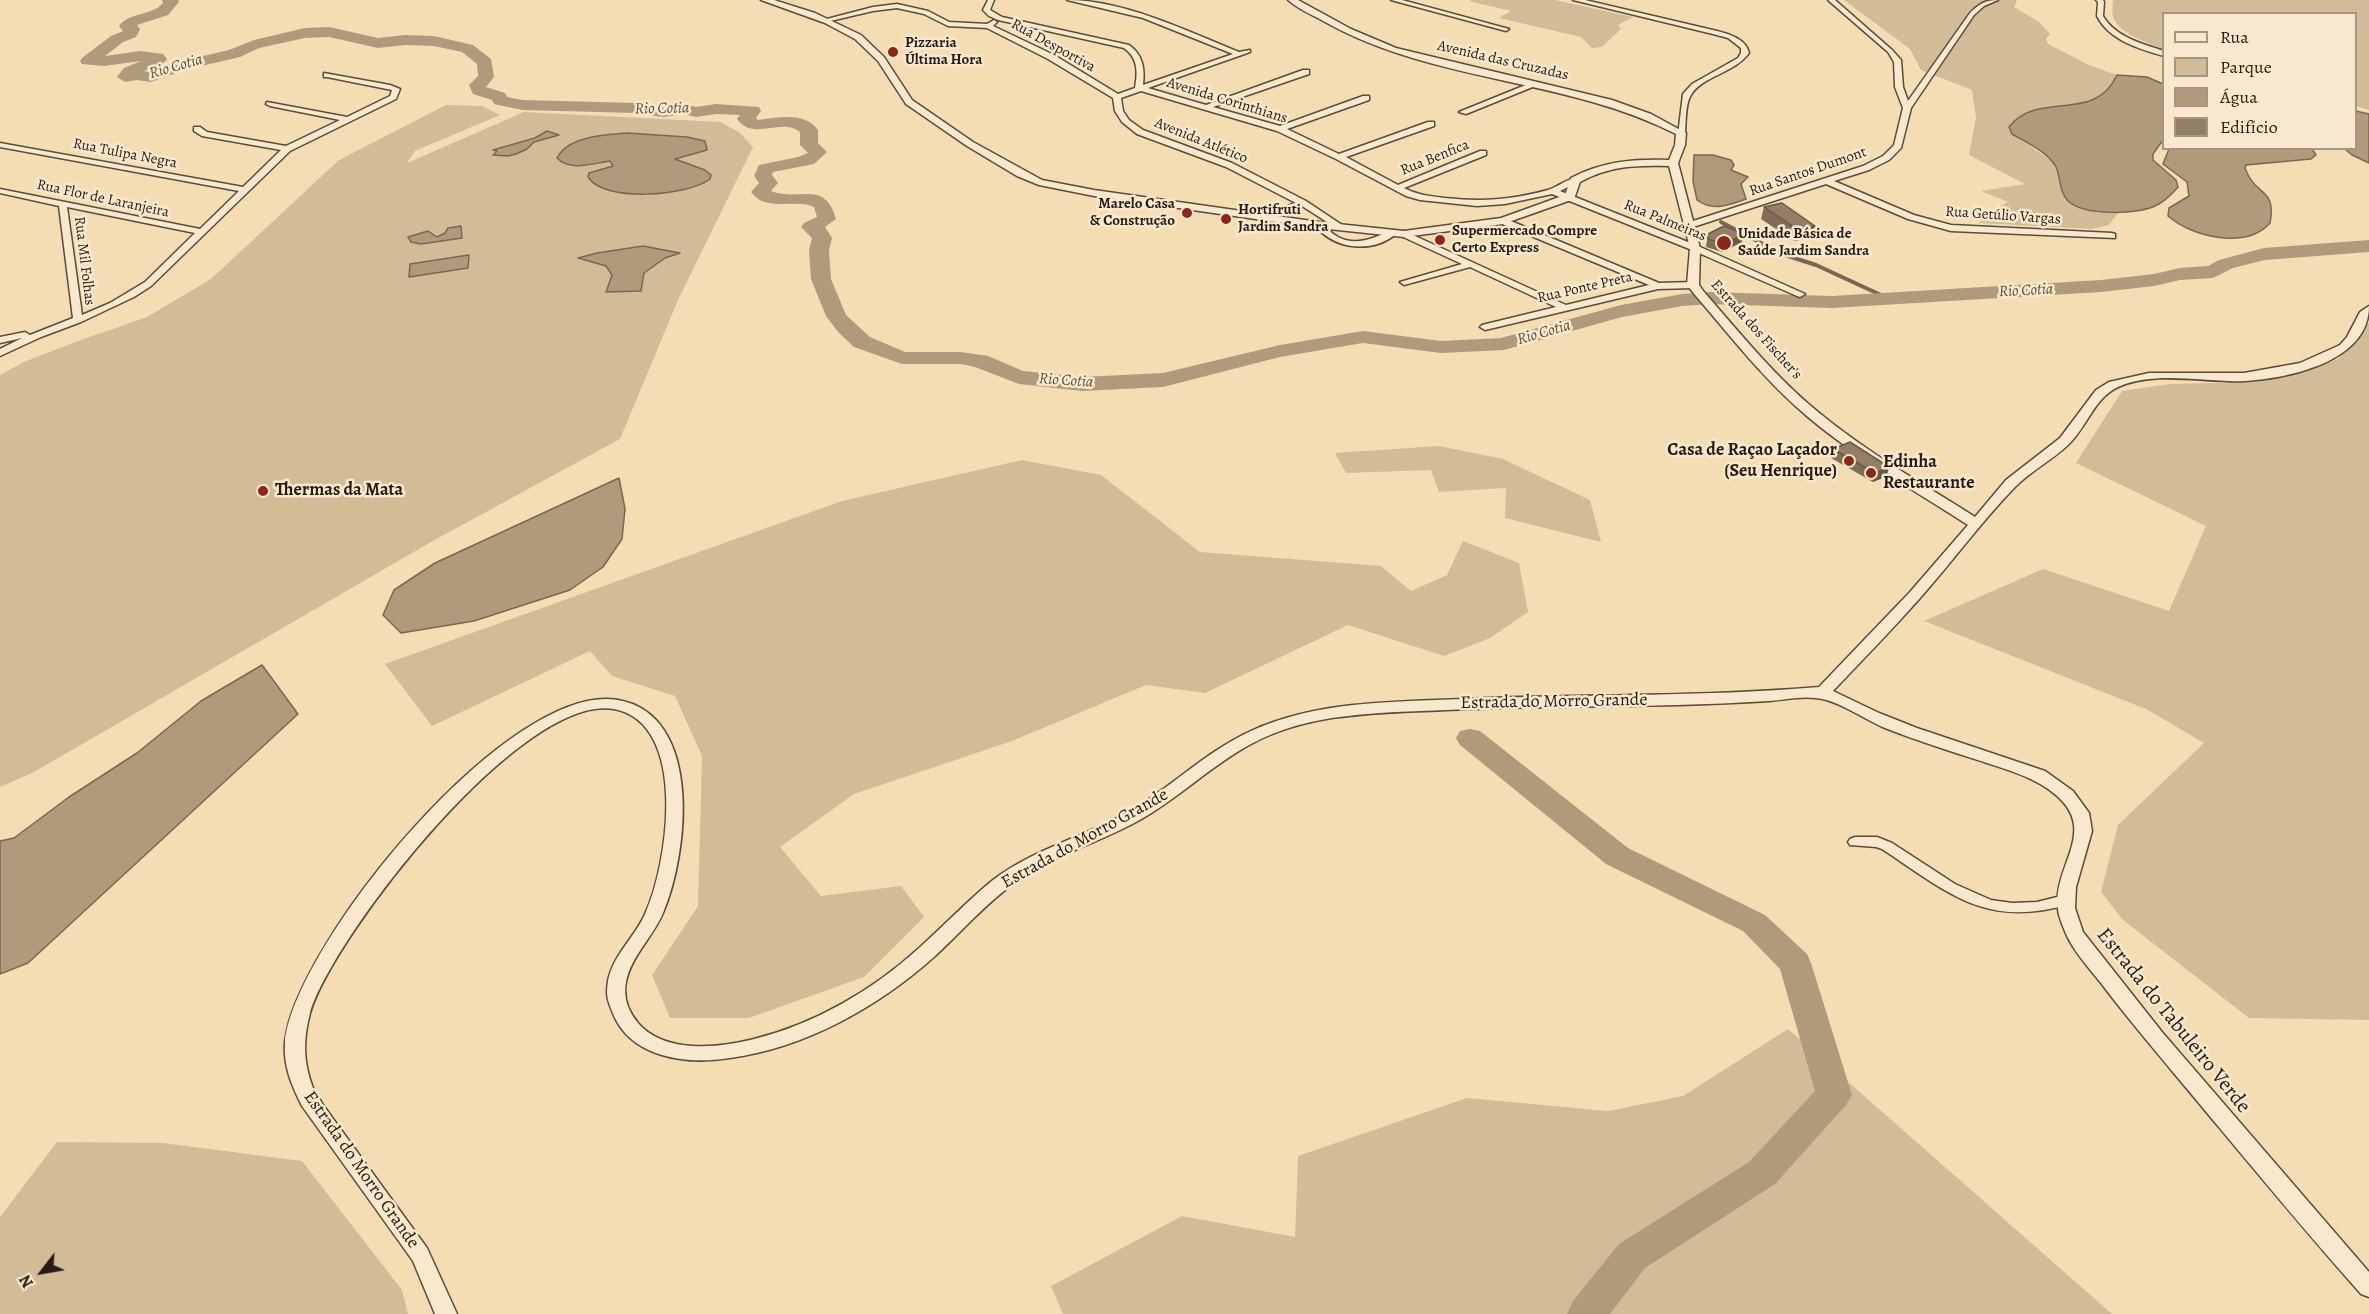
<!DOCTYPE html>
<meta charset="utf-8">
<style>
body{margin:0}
#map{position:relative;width:2369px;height:1314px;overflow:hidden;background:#f5ddb3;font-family:Alegreya,serif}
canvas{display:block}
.legend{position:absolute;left:2162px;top:12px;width:195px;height:138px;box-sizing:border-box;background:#f8e9ce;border:2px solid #a49683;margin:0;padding:8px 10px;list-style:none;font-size:18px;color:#271a12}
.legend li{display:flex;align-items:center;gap:12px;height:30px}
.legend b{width:30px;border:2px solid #a49683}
.north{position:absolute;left:12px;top:1242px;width:60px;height:60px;-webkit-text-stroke:4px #f8e9ce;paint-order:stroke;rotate:239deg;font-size:16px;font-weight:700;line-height:24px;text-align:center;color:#271a12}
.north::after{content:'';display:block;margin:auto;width:21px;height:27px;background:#271a12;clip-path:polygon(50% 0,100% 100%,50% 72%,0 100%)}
</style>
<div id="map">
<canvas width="2369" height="1314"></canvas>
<ul class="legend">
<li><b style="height:8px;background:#f8e9ce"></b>Rua</li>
<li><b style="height:16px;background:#d2bc98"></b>Parque</li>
<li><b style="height:16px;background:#af9b7c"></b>Água</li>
<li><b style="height:16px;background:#927f66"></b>Edifício</li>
</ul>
<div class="north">N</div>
</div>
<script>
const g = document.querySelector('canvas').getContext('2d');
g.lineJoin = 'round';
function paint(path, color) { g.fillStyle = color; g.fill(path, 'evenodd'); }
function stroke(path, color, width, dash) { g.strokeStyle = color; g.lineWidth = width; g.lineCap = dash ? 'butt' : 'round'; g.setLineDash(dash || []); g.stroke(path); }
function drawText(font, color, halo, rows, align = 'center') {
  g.font = font + ' Alegreya,serif'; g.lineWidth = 5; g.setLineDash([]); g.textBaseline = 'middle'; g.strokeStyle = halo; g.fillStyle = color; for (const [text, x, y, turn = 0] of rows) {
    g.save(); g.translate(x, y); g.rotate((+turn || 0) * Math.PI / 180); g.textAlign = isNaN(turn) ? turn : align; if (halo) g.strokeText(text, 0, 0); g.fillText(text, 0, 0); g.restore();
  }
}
paint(new Path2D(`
 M1471 0H1555L1633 17 1618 25 1621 29 1602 47 1592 48 1581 37 1499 18 1511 11 1469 1Z
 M1844 0H2017L2014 7 2039 22 2050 34 2046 39 2048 44 2089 65 2117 75 2108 90 2096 99 2070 106 2013 134 2053 162 2068 201 2075 205 2118 213 2109 225 2092 229 1979 223 1988 213 2008 202 1981 191 2025 184 1969 155 1976 118 1972 90 1921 70 1910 49Z
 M2113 0H2369V110L2356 106V14H2164L2163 49C2150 44 2119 33 2114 19 2111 13 2113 5 2113 0Z
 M446 105 482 106 500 115 415 151 407 163 524 112 721 122 740 133 753 147 678 300 620 439 431 542 34 772 0 787V375L24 362 78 341 147 317 211 279 339 160Z
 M2369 323V1020L2249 1018 2123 920 2101 892 2118 825 2204 743 2146 709 1924 621 2043 569 2169 611 2206 526 2076 463 2122 391 2170 384 2254 382 2338 359Z
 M1439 446 1503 459 1590 500 1601 542 1505 518 1506 488 1439 492 1431 470 1346 473 1335 453Z
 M1022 460 1101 475 1200 552 1381 566 1411 591 1447 575 1463 541 1519 563 1528 612 1490 638 1444 656 1348 625 1205 693 1146 685 1012 741 854 794 780 847 821 896 901 886 924 917 864 977 749 1018H670L652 975 698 906 702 756 675 696 612 676 590 651 432 726 385 664 842 501Z
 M1788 1029 2112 1314H1063L1051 1286 1182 1216 1295 1237 1298 1156 1467 1098 1608 1111 1683 1096Z
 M57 1142 163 1143 302 1161 402 1290 408 1314H0V1217Z`), '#d2bc98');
const water = new Path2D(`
 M2117 75 2147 77 2163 84V140L2153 154V160L2176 180 2178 187C2172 194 2165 201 2157 205 2139 215 2084 216 2068 201 2059 191 2061 179 2056 167 2049 153 2026 142 2012 134L2009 127C2039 89 2094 125 2117 75Z
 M2356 111 2369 114V163L2352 155 2345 149 2356 148Z
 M547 131 559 135 534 142 527 149 516 154 508 156 493 155 497 151 493 150 535 138Z
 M627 133 687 137 705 141 707 150 675 159 705 170 711 175 710 179C688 196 604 203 588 177L589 173 613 166 610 161C594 163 570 172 557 158 568 136 605 135 627 133Z
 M2312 149 2316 155 2311 159 2246 165 2245 168C2255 197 2277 187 2270 223 2246 250 2192 237 2168 216L2169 208 2189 196 2187 182 2163 164 2169 149Z
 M1694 155H1713L1731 160 1734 165 1731 170 1748 177 1741 184 1746 199C1729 205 1713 212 1697 200L1693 181Z
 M461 226 462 238 421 244 411 242 408 237 428 231 437 237 445 233 448 228Z
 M643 246 680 253 665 258 644 273 641 291 606 292 612 275 606 266 578 258 597 253Z
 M469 255 468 268 409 277 410 264Z
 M619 478 625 509 622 539 603 567 570 590 474 621 401 633 383 615 394 590 435 563Z
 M262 665 298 714 28 963 0 974V841L14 838 69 797 137 753 201 701Z`);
paint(water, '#af9b7c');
stroke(water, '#796752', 1.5);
stroke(new Path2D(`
 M1721 222 1782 254 1816 265 1881 295 1882 299`), '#796752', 4);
paint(new Path2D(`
 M162 0H178L179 2 168 15 137 25 140 29 136 37 123 42 105 56 140 51 163 54 167 59 165 62 144 71 149 72 173 63 229 50 254 40 305 28 329 27 378 38 405 35 434 36 473 45 491 59 494 77 486 87 505 93 507 97 522 100 636 103 663 107 683 104 696 107 716 104 759 107 761 111 756 118 758 120C778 118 804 111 818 130V143L827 152 814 164 773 172 772 175 778 183 771 191C799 202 825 179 836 219L825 227 832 238 829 250 831 279 846 315 870 337 905 352H961L988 356 1023 371 1082 377 1163 373 1280 345 1363 331 1441 341 1501 338 1621 305 1682 294 1710 292 1832 296 2101 280 2154 274 2180 268 2208 266 2219 260 2264 248 2369 240V252L2265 260 2233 268 2213 278 2180 280 2154 286 2101 292 1832 308 1710 304 1682 306 1622 317 1504 350 1441 353 1363 343 1280 357 1163 387 1082 391 1019 384 975 367 961 364H902L854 347 839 333 826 316 811 279 809 250 812 238 801 227 804 223 817 217 814 207C795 198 766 213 751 192L759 183 754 176 759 165 798 157 808 153 800 145V132C780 117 754 142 737 119L740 115 716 114 696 117 683 114 663 117 636 113 522 110 494 104 492 100 473 94 469 85 478 76 477 64 462 52 434 46 405 45 378 48 329 37 305 38 259 48 240 57 184 70 151 82 137 80 125 82 117 77 124 68 141 61 104 66 82 64 80 61 82 58 111 36 123 31 119 26C129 12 152 16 163 3Z
 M1470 729 1480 731 1628 848 1765 915 1807 954 1811 963 1852 1095 1846 1105 1775 1184 1645 1268 1610 1314H1567L1573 1301 1619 1244 1749 1162 1815 1091 1780 969 1743 931 1606 864 1460 745 1456 738 1460 731Z`), '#af9b7c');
const minor = new Path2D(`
 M988 0H994L990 10 1002 17 1129 45C1143 55 1145 69 1143 85L1233 54 1143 18 1067 0C1124 0 1187 31 1239 52L1250 50V52L1148 88 1206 105 1303 70H1309V74L1213 107 1280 126 1363 96H1369V100L1287 129 1339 154 1428 122H1434V126L1346 157 1398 185 1480 151H1486V155L1404 188C1417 195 1430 196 1445 198 1483 202 1510 200 1548 190 1558 187 1567 178 1578 178V182L1560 191 1698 246 1805 294 1800 297 1797 296 1692 250 1552 194 1505 204 1477 206 1420 200 1406 196 1336 159 1277 131 1141 91 1121 98 1123 111 1129 120 1143 130 1232 163 1306 201 1345 227 1338 229 1302 206 1270 218H1264V214L1296 203 1226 167 1137 134 1122 122 1115 111 1113 98 1048 59 987 28 948 26 924 14 897 8 873 11 826 22 823 20 873 7 897 4 928 11 949 22 987 24 994 20 997 22 993 26 1054 55 1118 94 1135 88C1138 72 1138 58 1124 48L998 20 989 16 983 10Z
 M1391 0H1402L1509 29 1506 31Z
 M1573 0H1585L1717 31C1729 34 1746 39 1749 53 1735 73 1702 76 1691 95 1685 104 1686 122 1685 133L1678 135 1683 94 1692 84 1738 58 1741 53V48L1728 38 1713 34Z
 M1828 0H1835L1892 50 1901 60 1903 87 1908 101 1970 13C1979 4 1985 0 1998 0L1984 6 1974 15 1911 108 1901 148 1889 160 1869 170 1834 181 1914 215 1951 225 2112 233 2115 234V238L1951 231 1908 219 1826 184 1693 227H1687V223L1863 166 1883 156 1894 145 1903 108 1895 87 1894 62 1888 52Z
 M2096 0H2103L2104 2 2103 16C2115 37 2143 44 2164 51V56C2139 49 2109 40 2097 16L2098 2Z
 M324 73 390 85 400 89 396 99 290 151 151 286 134 297 81 322 41 337 0 356V349L22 338 0 343V337L25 332 30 335 73 318 59 206 0 193V189L200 229 239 191 0 147V143L243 187 281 150 202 136 194 131V127H200L207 132 286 146 340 120 270 106 266 104 267 102 347 117 390 96 392 90 327 77H324ZM67 207 195 233 145 282 110 303 82 315Z
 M1533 82 1540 84 1466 114 1459 112Z
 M1500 219H1506L1659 283 1693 282 1697 285 1693 288 1658 289 1485 330 1480 327 1482 325 1556 307 1470 267 1404 285 1400 282 1462 264 1401 236 1400 234 1404 231 1566 305 1649 285 1500 223Z
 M1319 222C1326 226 1330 233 1338 237 1357 247 1375 237 1393 230L1397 233C1373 254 1334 250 1315 225Z
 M1855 837H1877L1892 843 1955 884 1991 900 2012 903 2037 902 2065 895 2070 896 2072 900 2070 904C1985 929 1949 893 1882 849L1876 847 1850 845 1848 842 1850 839Z`);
const tertiary = new Path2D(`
 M761 0H774L815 13 861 35 884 57 912 100 973 142 1042 180 1094 190 1319 222 1404 231 1501 218 1565 195 1571 178C1603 161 1634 159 1669 160L1675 145 1676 134C1567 78 1435 83 1327 23 1315 16 1299 10 1288 0H1298L1351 29 1396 48 1612 100 1651 114 1686 133 1685 145 1678 163 1700 248 1699 285 1704 292C1740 333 1775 377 1818 412 1866 452 1922 483 1975 517L2006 480 2060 438 2096 390 2109 382 2149 373H2244L2300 363 2340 345 2347 337 2360 312 2369 306C2369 362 2289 378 2245 381 2205 383 2157 370 2118 387 2094 398 2087 427 2068 445 2052 460 2031 471 2015 487 1981 522 1952 562 1920 598 1892 630 1862 660 1833 691L1879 713 1917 728 2045 771 2073 791 2089 813 2092 831 2076 887 2075 908 2083 932 2162 1032 2369 1272V1297L2361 1294C2296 1221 2235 1146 2172 1071 2149 1043 2126 1016 2104 987 2092 971 2077 956 2068 938 2065 932 2058 915 2058 909 2052 866 2099 832 2056 795 2036 778 2011 771 1987 763 1953 752 1918 741 1885 728 1864 719 1836 699 1815 698 1800 696 1784 700 1769 701 1738 703 1707 704 1677 705 1600 707 1523 706 1446 710 1380 713 1310 712 1251 744 1210 766 1177 800 1136 822 1096 844 1050 856 1013 884 984 905 960 933 934 957 878 1007 805 1048 730 1058 686 1065 629 1058 612 1011 607 999 606 994 608 981 613 955 635 937 645 914 668 865 689 723 614 709 523 692 334 934 310 1013 303 1040 303 1062 313 1088L323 1105 427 1248 457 1314H435L413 1261 302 1106C292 1086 283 1066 285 1042 295 944 510 680 618 700 704 715 688 855 663 913 653 937 631 956 626 982 623 997 628 1011 638 1023 665 1054 718 1048 754 1039 815 1024 873 990 919 948 944 926 967 901 993 880 1035 848 1087 836 1132 810 1174 785 1208 750 1253 730 1318 701 1392 702 1462 699 1581 694 1700 697 1819 687L1910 592 1968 525C1914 490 1858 459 1808 417 1766 382 1732 338 1696 296L1687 285 1690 248 1669 166C1636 165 1609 166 1580 182L1574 199 1503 224 1404 237 1319 228 1094 196 1039 185 1017 176 967 146 906 104 878 61 855 39 825 23Z`);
stroke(minor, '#5a4b3a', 3);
stroke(tertiary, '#5a4b3a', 3);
paint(minor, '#f8e9ce');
paint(tertiary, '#f8e9ce');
paint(new Path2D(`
 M1764 207 1812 238 1794 241 1761 219Z
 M1708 234 1742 242 1722 252 1706 247Z
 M1833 449 1887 476 1873 482 1831 458Z`), '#7e6d58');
paint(new Path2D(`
 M1815 226 1812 238 1794 241 1797 229Z
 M1744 234 1742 242 1722 252 1724 244Z
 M1889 467 1887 476 1873 482 1875 473Z`), '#665947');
const building = new Path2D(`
 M1782 203 1815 226 1797 229 1764 207Z
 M1724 226 1744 234 1724 244 1708 239V234Z
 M1850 442 1889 467 1875 473 1833 449Z`);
paint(building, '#927f66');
stroke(building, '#665947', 1.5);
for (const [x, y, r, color] of [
 [893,52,6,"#8f2418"],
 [1187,213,6,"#8f2418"],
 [1226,219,6,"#8f2418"],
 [1440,240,6,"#8f2418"],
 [1724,243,8,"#8f2418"],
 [1849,461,6,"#8f2418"],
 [1871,473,6,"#8f2418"],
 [263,491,6,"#8f2418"]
]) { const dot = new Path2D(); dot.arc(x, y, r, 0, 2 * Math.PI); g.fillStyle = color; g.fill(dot); stroke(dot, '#f8e9ce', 2); }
drawText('bold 15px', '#271a12', '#f8e9ce', [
 ["Pizzaria",905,43],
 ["Última Hora",905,60],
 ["Marelo Casa",1175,204,"right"],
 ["& Construção",1175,221,"right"],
 ["Hortifruti",1238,210],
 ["Jardim Sandra",1238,227],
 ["Supermercado Compre",1452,231],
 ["Certo Express",1452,248],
 ["Unidade Básica de",1738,234],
 ["Saúde Jardim Sandra",1738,251]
], 'left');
drawText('15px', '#271a12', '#f8e9ce', [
 ["Rua Desportiva",1053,46,29],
 ["Avenida das Cruzadas",1503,61,13],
 ["Avenida Corinthians",1227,101,17],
 ["Avenida Atlético",1201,141,22],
 ["Rua Tulipa Negra",125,154,11],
 ["Rua Benfica",1435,158,-22],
 ["Rua Santos Dumont",1808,172,-19],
 ["Rua Flor de Laranjeira",103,199,12],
 ["Rua Getúlio Vargas",2003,216,4],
 ["Rua Palmeiras",1665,221,22],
 ["Rua Mil Folhas",84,261,83],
 ["Rua Ponte Preta",1585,288,-13],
 ["Estrada dos Fischer's",1756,330,48]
]);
drawText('italic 16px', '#5d4e3c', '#f8e9ce', [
 ["Rio Cotia",176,67,-16],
 ["Rio Cotia",662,109,-1],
 ["Rio Cotia",2026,291,-3],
 ["Rio Cotia",1544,333,-16],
 ["Rio Cotia",1066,381,4]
]);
drawText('bold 18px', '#271a12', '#f8e9ce', [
 ["Casa de Raçao Laçador",1837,451,"right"],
 ["(Seu Henrique)",1837,472,"right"],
 ["Edinha",1883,463],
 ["Restaurante",1883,484],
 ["Thermas da Mata",275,491]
], 'left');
drawText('18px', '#271a12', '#f8e9ce', [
 ["Estrada do Morro Grande",1554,702,-1],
 ["Estrada do Morro Grande",1085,839,-29],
 ["Estrada do Morro Grande",361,1170,55]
]);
drawText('21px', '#271a12', '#f8e9ce', [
 ["Estrada do Tabuleiro Verde",2173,1021,51]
]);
</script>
